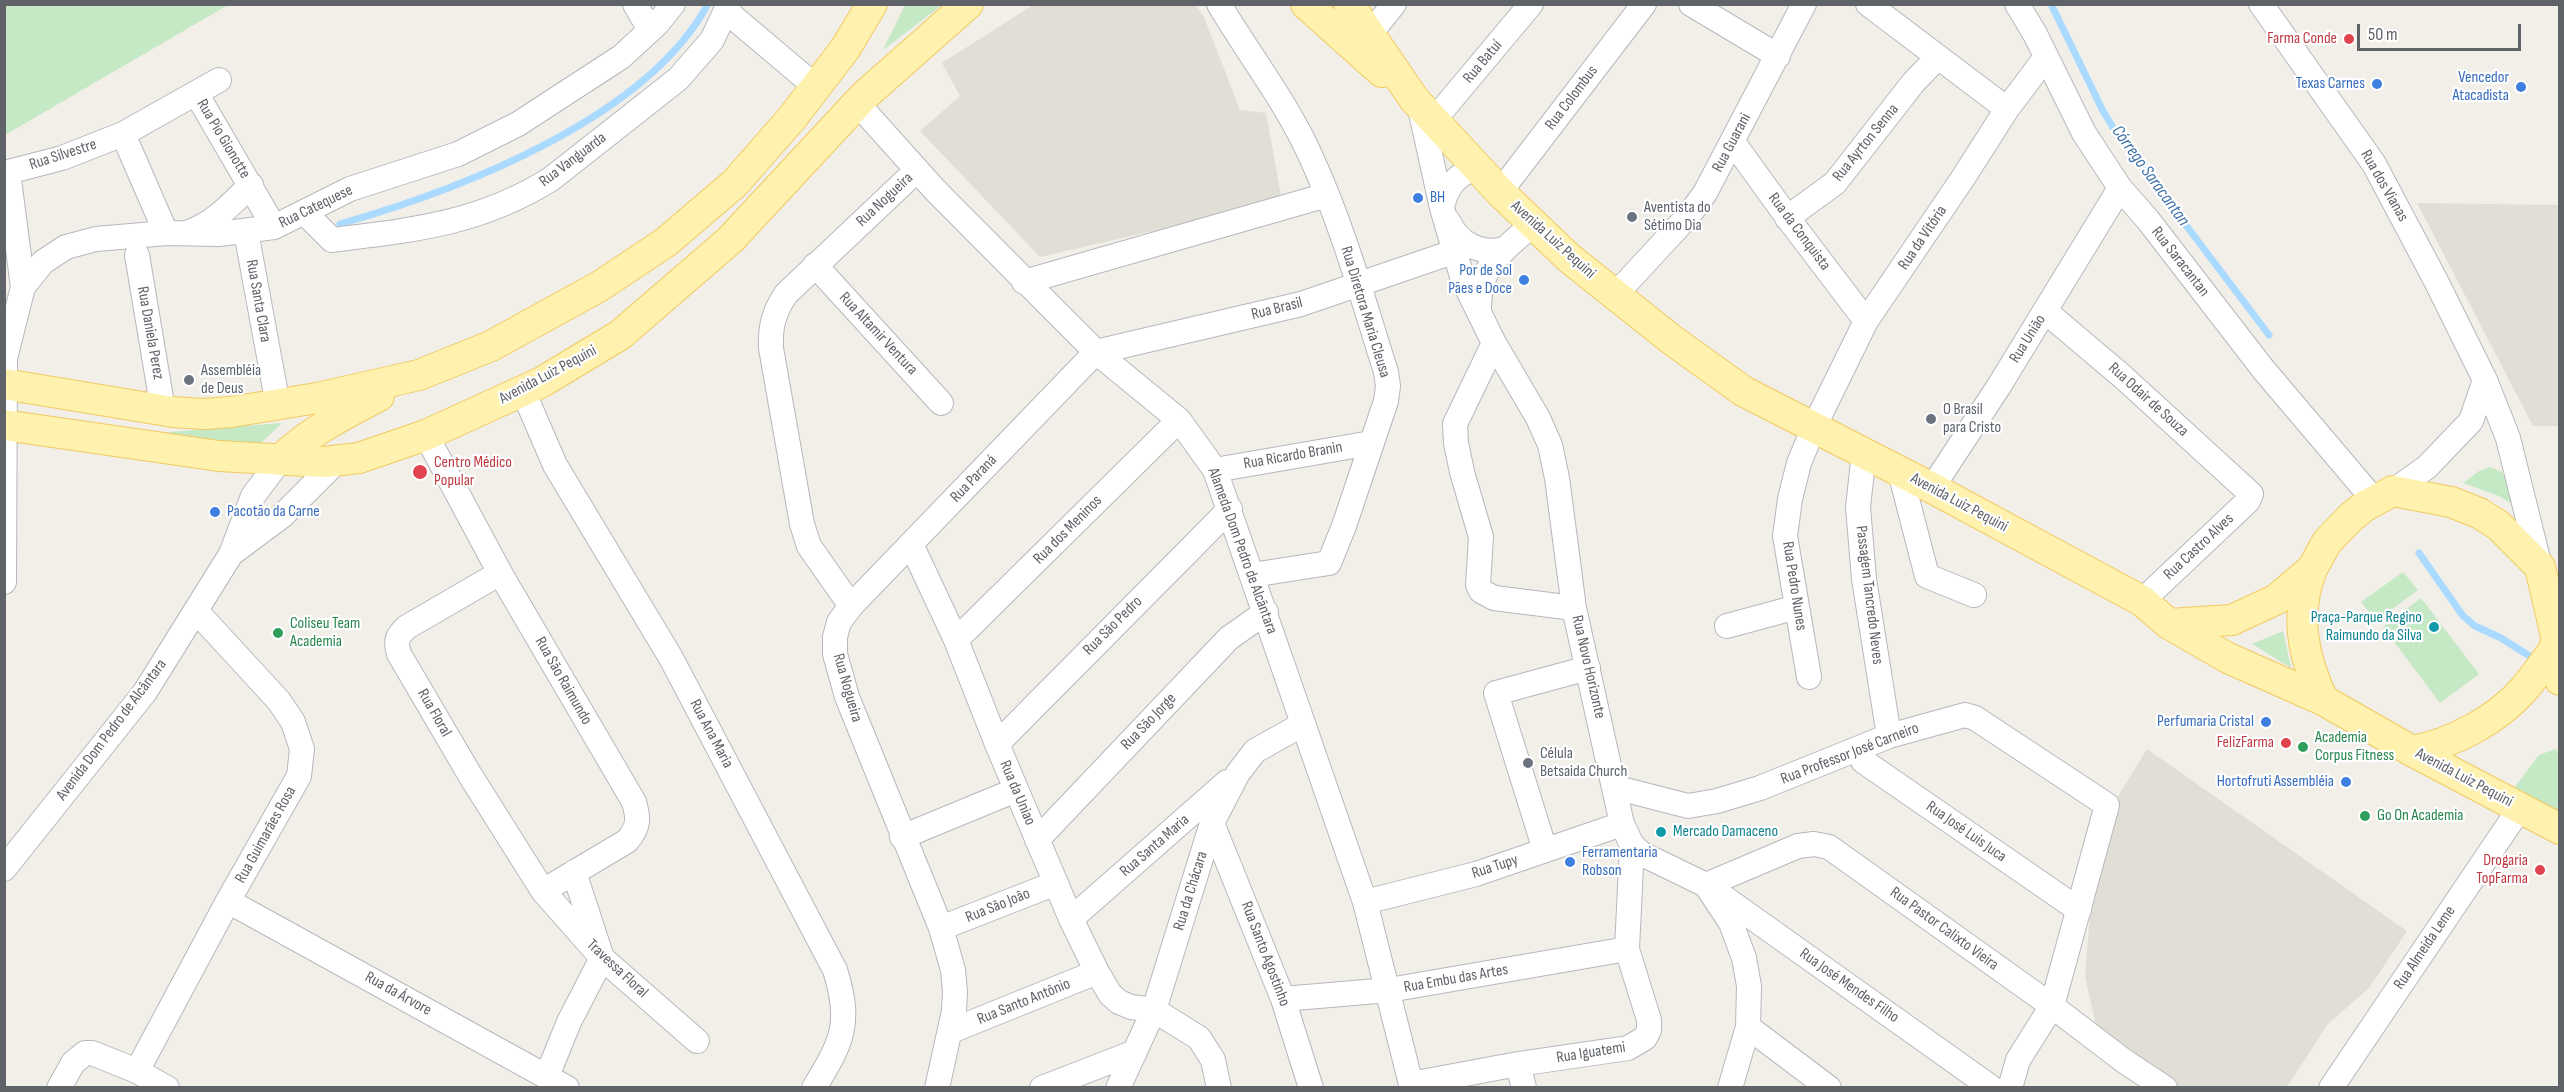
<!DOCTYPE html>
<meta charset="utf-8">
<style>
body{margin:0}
#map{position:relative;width:2564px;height:1092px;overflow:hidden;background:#f1efe8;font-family:"Sofia Sans Condensed",sans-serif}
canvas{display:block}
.frame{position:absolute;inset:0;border:6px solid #5f6368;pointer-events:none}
.scale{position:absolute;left:2357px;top:24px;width:164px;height:27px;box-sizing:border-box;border:3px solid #5f6368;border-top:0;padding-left:8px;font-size:18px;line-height:21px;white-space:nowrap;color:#5f6368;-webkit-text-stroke:4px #fff;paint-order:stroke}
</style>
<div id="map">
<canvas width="2564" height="1092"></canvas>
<div class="frame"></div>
<div class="scale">50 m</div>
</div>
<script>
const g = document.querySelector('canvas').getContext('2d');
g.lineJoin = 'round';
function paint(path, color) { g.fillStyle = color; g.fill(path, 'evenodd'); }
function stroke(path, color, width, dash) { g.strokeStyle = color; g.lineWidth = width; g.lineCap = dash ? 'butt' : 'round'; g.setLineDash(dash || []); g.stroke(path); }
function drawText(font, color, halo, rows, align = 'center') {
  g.font = font + ' "Sofia Sans Condensed",sans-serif'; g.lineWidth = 4.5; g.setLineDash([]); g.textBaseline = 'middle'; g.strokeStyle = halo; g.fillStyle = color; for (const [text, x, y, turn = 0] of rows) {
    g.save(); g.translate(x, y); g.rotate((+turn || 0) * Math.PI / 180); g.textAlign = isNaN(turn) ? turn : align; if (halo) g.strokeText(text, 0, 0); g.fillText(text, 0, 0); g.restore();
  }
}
paint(new Path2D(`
 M1033 5H1195L1204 17 1240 110 1266 113 1282 201 1040 257 920 131 960 96 942 63Z
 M2417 203 2559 205V426H2533Z
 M2147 749 2407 931 2370 987 2328 1024 2287 1087 2181 1088 2168 1083 2096 1026 2085 976 2090 913 2111 828 2114 803Z`), '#e1ded6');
paint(new Path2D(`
 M5 4H228V5L5 135Z
 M905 5H942L883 50Z
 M282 423 259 445 169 441 170 432Z
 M2490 467 2502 472 2517 507 2499 496 2463 483 2479 471Z
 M2403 572 2418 590 2376 621 2361 602Z
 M2421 598 2479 674 2440 703 2383 627Z
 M2283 631 2291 668 2252 644Z
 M2556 749 2559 758V812L2515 787 2539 755Z`), '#c5e8c5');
stroke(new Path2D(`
 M2051 4 2103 111 2117 134 2269 335
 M340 224C459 190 646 119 708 4
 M2419 553 2463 616 2475 626 2501 638 2531 657`), '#aadaff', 7);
const minor = new Path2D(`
 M635 4 650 30
 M1219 4C1249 55 1287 103 1311 157 1343 226 1363 300 1386 372L1388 386 1386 401 1344 526 1329 563 1252 575
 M1691 4 1778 56
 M1868 4 2007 109
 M2017 4 2035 34 2084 133 2120 188 2148 220 2263 369 2374 500
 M2261 4 2374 164 2436 281 2485 380 2508 438 2540 567
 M726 11 816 87
 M1369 35 1394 4
 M196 93 274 227
 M857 103 935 190 1096 352 1179 420 1215 470 1365 902 1412 1088
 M1419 104 1442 208 1463 280 1494 343 1538 418 1550 445 1557 478 1574 608 1622 824 1632 845 1642 854 1706 885 1731 923 1744 958 1749 986 1748 1027 1730 1088
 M1434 120 1531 4
 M123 134 166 233
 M1733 142 1790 221 1866 321
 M1500 192 1644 4
 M1442 208C1446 187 1456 174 1477 168
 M305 213 332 240C413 230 479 224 551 179L678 79 712 40 729 4
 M1787 218 1835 183 1913 83 1937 58
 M1448 221C1459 244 1480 255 1505 249
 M189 232C215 223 232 203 251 185
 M246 232 278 405
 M137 255 163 410
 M815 265 941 403
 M1024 282 1327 195
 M23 287 8 172 62 158 123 134 219 80
 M1616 294 1689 215 1705 193 1804 4
 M1479 311C1478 265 1501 253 1532 225
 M2045 311 2123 377 2251 494 2248 501 2142 601
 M1494 343 1455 424 1456 443 1462 472 1481 537 1478 585 1481 591 1494 598 1574 608
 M523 391 555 465 671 658 835 970C852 1024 842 1042 814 1088
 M426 435 500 573 634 802C639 819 639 827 627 841L543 891
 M1864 453 1858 507 1864 579 1889 736
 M1215 470 1371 443
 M1900 472 1927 576 1974 595
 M1932 488 1999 386 2120 188
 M2393 491 2427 467 2471 421 2485 380
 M911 544 956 640 997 744 1071 919 1097 972 1110 994 1119 1002 1131 1007 1154 1010 1199 1038 1213 1060 1219 1088
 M231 554 282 516 336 462
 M500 573 407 627C397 636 395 641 399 654L470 775 543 891 602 958 697 1041
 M4 582 5 358 23 287 43 262 66 247 96 239 166 233 219 234 274 227 350 189 458 154 518 124 621 57 657 24 673 4
 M851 606 809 546 802 524 771 348C770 326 774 312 786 294L917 170
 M1727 626 1797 607
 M956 640 1179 420
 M1809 677 1785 536 1790 499 1799 463 1814 427 1866 321 1963 178 2007 109 2046 57
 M997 744 1230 509
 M1860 749 1863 761 2079 910
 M1614 787 1688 806 1717 801 1760 788 1889 736 1965 715 1975 718 2107 805 2052 1006 2018 1060 2010 1088
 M1212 823 1283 999 1311 1088
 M902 837 1016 790
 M1037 840 1229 638 1266 612
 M1545 850 1496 693 1588 668
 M4 869 145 692 231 554 253 496 280 460
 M1706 885 1798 846 1814 844 1829 847 2052 1006 2124 1061 2165 1088
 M1715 891 1992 1088
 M228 901 567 1088
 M1365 902 1476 874 1622 824
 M1071 919 1227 782
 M941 928 1056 883
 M1283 999 1389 990 1627 949
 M1748 1027 1829 1088
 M951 1031 1097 972
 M1518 1064 1524 1088
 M137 1071 228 901 299 776 302 749 293 722 279 701 197 612
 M547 1076 569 1022 602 958 574 872
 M1411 1084 1518 1064 1628 1048 1645 1038 1649 1030V1020L1627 949 1632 845
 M59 1088 73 1063 85 1053H92L137 1071 167 1088
 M937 1088 954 1011 955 992 953 970 941 928 847 697 835 654V637L839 622 851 606 1096 352 1301 304 1453 252
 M1042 1088 1135 1052
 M1118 1088 1154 1010 1212 823 1238 773 1255 751 1303 724
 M2331 1088 2520 808`);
const major = new Path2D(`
 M1306 4 1382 72
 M1349 4 1414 99 1500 192 1569 258 1672 340 1743 391 1932 488 2142 601 2169 624 2228 658 2323 700 2412 751 2560 829
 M4 384 173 412 204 414 231 412 317 398 419 375 491 346 600 286 666 242 735 183 792 118 845 49 872 4
 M4 425 219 456 324 462 359 458 426 435 542 382 620 335 730 240 864 96 968 4
 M280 460C310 431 343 415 379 396
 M2312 569C2294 615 2303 657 2323 700
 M2169 624 2232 620 2277 599 2312 569 2327 542 2352 516 2365 506 2393 491 2451 502 2479 513 2498 525 2540 567 2556 636 2555 648 2560 680
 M2412 751C2452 744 2497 720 2524 689 2535 676 2545 662 2555 648`);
stroke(minor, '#b5b8bc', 26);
stroke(major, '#f2c960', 32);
stroke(minor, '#fff', 24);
stroke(major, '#fff2af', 30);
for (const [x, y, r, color] of [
 [2349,39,6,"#e0444e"],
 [2377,84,6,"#3f7fe0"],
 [2521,87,6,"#3f7fe0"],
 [1418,198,6,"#3f7fe0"],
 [1632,217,6,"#6b7280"],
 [1524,280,6,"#3f7fe0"],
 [189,380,6,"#6b7280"],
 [1931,419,6,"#6b7280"],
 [420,472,8,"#e0444e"],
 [215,512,6,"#3f7fe0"],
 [2434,627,6,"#0f9aa8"],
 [278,633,6,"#2e9e5b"],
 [2266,722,6,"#3f7fe0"],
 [2286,743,6,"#e0444e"],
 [2303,747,6,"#2e9e5b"],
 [1528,763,6,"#6b7280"],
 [2346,782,6,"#3f7fe0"],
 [2365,816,6,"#2e9e5b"],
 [1661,832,6,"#0f9aa8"],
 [1570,862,6,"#3f7fe0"],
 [2540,870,6,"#e0444e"]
]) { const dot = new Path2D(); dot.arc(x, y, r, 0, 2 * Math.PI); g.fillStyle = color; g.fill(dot); stroke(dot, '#fff', 2); }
drawText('16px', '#be3a42', '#fff', [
 ["Farma Conde",2337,39],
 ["Centro Médico",434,463,"left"],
 ["Popular",434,481,"left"],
 ["FelizFarma",2274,743],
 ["Drogaria",2528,861],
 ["TopFarma",2528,879]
], 'right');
drawText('16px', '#5f6368', '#fff', [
 ["Rua Batuí",1483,62,-50],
 ["Rua Colombus",1572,98,-53],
 ["Rua Pio Gionotte",223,139,59],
 ["Rua Guarani",1732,143,-62],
 ["Rua Ayrton Senna",1866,143,-51],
 ["Rua Silvestre",63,155,-18],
 ["Rua Vanguarda",573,160,-37],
 ["Rua dos Vianas",2384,186,60],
 ["Rua Nogueira",885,200,-43],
 ["Rua Catequese",316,207,-26],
 ["Rua da Conquista",1799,232,53],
 ["Rua da Vitória",1923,238,-56],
 ["Avenida Luiz Pequini",1553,240,42],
 ["Rua Saracantan",2180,262,52],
 ["Rua Santa Clara",258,301,80],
 ["Rua Brasil",1277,309,-14],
 ["Rua Diretora Maria Cleusa",1365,312,73],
 ["Rua Daniela Perez",150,333,80],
 ["Rua Altamir Ventura",878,334,47],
 ["Rua União",2028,339,-58],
 ["Avenida Luiz Pequini",548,375,-28],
 ["Rua Odair de Souza",2148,400,42],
 ["Rua Ricardo Branin",1293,456,-10],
 ["Rua Paraná",974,479,-46],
 ["Avenida Luiz Pequini",1959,503,28],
 ["Rua dos Meninos",1068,530,-45],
 ["Rua Castro Alves",2199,547,-43],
 ["Alameda Dom Pedro de Alcântara",1242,551,70],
 ["Rua Pedro Nunes",1794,586,81],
 ["Passagem Tancredo Neves",1869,595,83],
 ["Rua São Pedro",1113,626,-45],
 ["Rua Novo Horizonte",1588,667,77],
 ["Rua São Raimundo",563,681,60],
 ["Rua Nogueira",847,688,74],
 ["Rua Floral",434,713,60],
 ["Rua São Jorge",1149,722,-46],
 ["Avenida Dom Pedro de Alcântara",112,730,-53],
 ["Rua Ana Maria",711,734,62],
 ["Rua Professor José Carneiro",1850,754,-21],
 ["Avenida Luiz Pequini",2464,778,28],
 ["Rua da Uniao",1017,793,67],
 ["Rua José Luis Juca",1966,832,35],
 ["Rua Guimarães Rosa",266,835,-61],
 ["Rua Santa Maria",1155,846,-41],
 ["Rua Tupy",1495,867,-18],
 ["Rua da Chácara",1191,891,-73],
 ["Rua São João",998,906,-22],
 ["Rua Pastor Calixto Vieira",1944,929,36],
 ["Rua Almeida Leme",2425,948,-56],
 ["Rua Santo Agostinho",1265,954,69],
 ["Travessa Floral",617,969,43],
 ["Rua Embu das Artes",1456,979,-10],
 ["Rua José Mendes Filho",1849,986,35],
 ["Rua da Árvore",398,994,29],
 ["Rua Santo Antônio",1024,1002,-22],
 ["Rua Iguatemi",1591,1053,-9]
]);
drawText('16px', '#366cbe', '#fff', [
 ["Vencedor",2509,78],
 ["Atacadista",2509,96],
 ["Texas Carnes",2365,84],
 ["BH",1430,198,"left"],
 ["Por de Sol",1512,271],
 ["Pães e Doce",1512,289],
 ["Pacotão da Carne",227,512,"left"],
 ["Perfumaria Cristal",2254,722],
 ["Hortofruti Assembléia",2334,782],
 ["Ferramentaria",1582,853,"left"],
 ["Robson",1582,871,"left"]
], 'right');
drawText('16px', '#5b616d', '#fff', [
 ["Aventista do",1644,208],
 ["Sétimo Dia",1644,226],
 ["Assembléia",201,371],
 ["de Deus",201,389],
 ["O Brasil",1943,410],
 ["para Cristo",1943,428],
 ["Célula",1540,754],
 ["Betsaida Church",1540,772]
], 'left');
drawText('16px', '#0d838f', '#fff', [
 ["Praça-Parque Regino",2422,618],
 ["Raimundo da Silva",2422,636],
 ["Mercado Damaceno",1673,832,"left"]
], 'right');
drawText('16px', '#27864d', '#fff', [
 ["Coliseu Team",290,624],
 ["Academia",290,642],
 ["Academia",2315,738],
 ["Corpus Fitness",2315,756],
 ["Go On Academia",2377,816]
], 'left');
drawText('italic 18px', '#4174aa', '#fff', [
 ["Córrego Saracantan",2150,176,54]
]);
</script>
